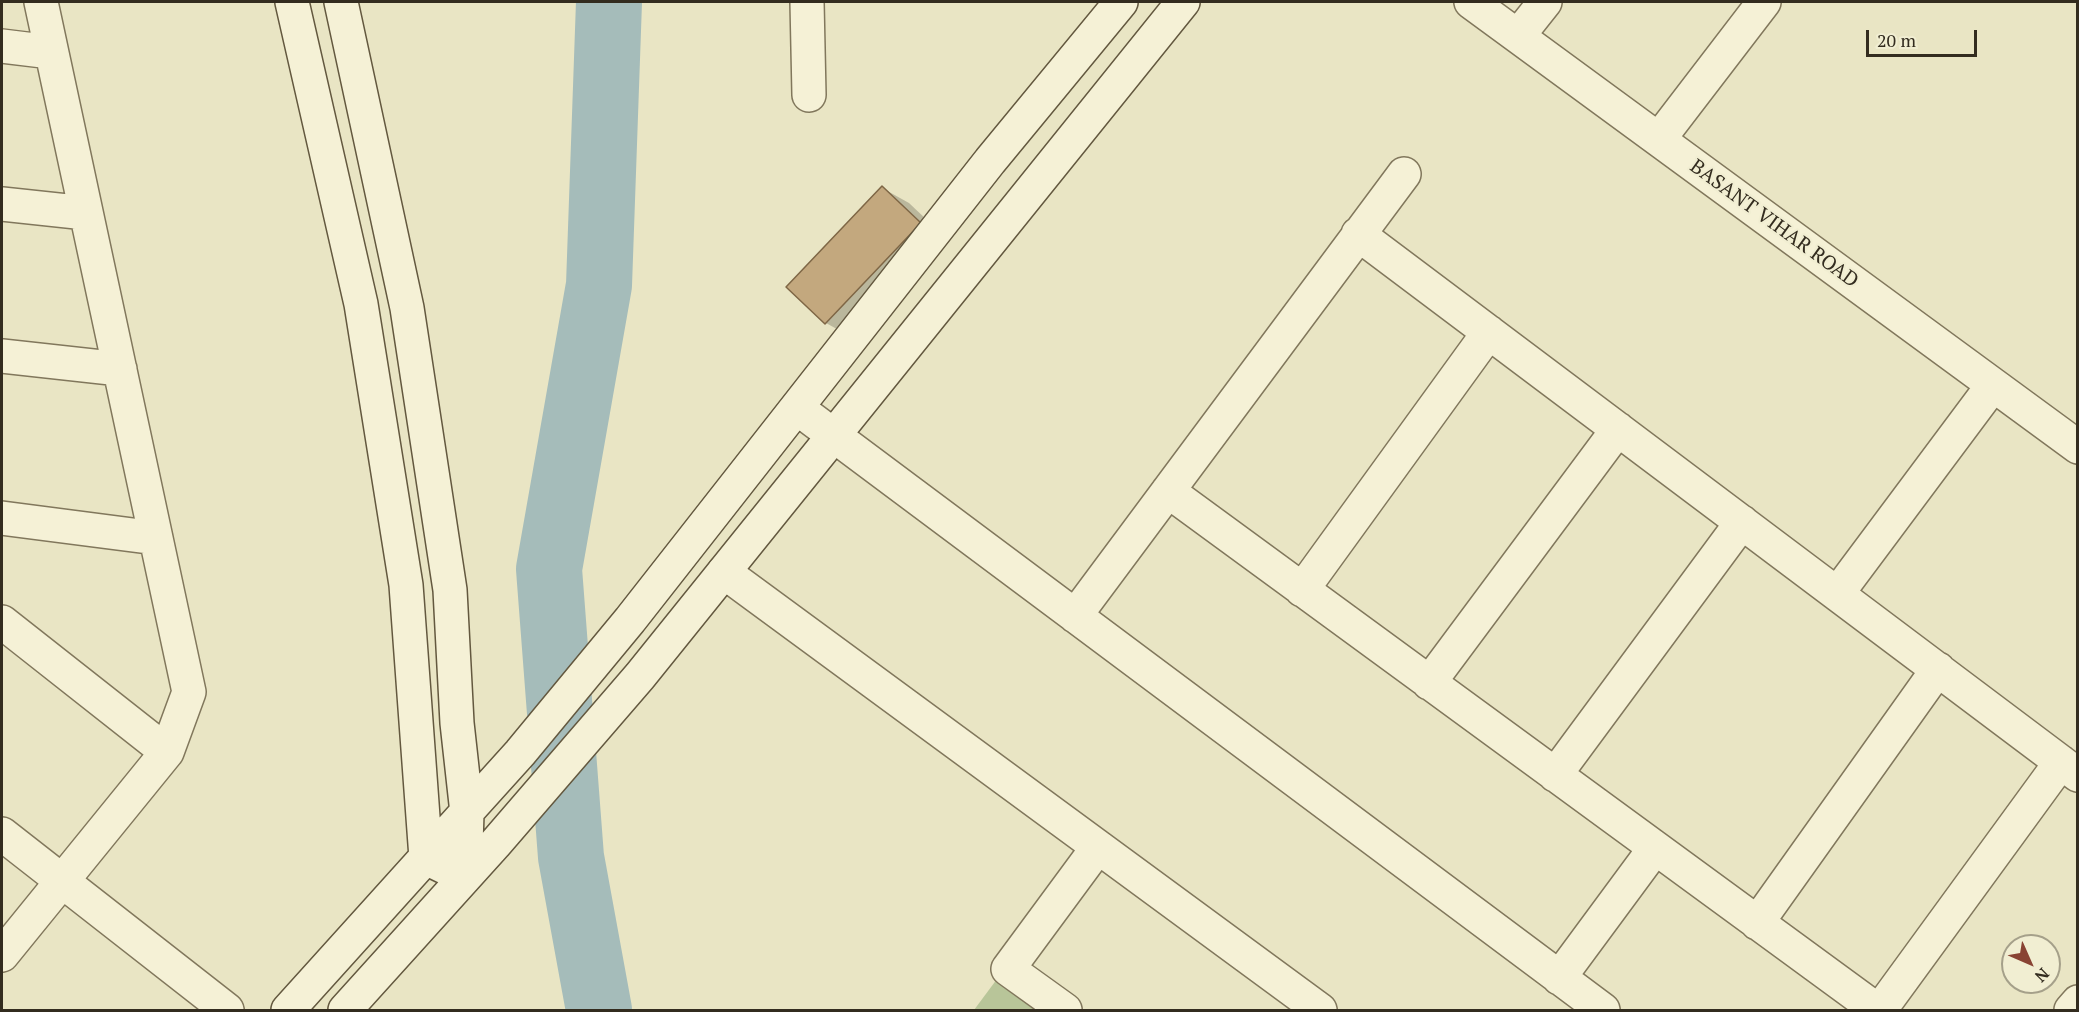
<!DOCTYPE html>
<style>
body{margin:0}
#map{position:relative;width:2079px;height:1012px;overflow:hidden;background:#e9e5c4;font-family:"PT Serif",serif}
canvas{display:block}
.frame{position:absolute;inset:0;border:3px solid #332c1f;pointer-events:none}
.north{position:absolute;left:2001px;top:934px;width:60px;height:60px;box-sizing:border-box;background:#f1eed2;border:2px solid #a5a08a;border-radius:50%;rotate:135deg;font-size:16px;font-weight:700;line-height:24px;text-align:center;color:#332c1f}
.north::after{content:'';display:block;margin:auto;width:21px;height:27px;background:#894333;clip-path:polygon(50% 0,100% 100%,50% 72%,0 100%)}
.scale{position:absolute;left:1866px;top:30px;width:111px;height:27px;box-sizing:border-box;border:3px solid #332c1f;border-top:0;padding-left:8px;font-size:18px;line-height:21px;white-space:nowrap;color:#332c1f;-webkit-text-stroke:4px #f1eed2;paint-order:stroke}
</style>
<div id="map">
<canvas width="2079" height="1012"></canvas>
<div class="frame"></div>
<div class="north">N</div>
<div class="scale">20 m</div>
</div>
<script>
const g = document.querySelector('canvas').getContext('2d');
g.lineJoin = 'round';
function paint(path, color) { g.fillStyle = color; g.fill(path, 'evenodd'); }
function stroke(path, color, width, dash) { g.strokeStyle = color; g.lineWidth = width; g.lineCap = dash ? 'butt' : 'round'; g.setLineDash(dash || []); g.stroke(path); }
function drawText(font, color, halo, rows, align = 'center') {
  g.font = font + ' "PT Serif",serif'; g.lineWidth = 4.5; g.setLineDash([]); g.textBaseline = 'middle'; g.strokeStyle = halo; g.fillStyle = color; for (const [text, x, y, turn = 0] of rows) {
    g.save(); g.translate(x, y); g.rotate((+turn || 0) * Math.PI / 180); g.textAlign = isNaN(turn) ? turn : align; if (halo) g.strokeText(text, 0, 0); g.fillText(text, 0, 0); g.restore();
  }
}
paint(new Path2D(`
 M997 979 1041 1010H974Z`), '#b8c599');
paint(new Path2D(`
 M882 188 909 203 947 239 853 338 826 323Z`), '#0003');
stroke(new Path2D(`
 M599 1010 571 857 549 569 599 285 609 2`), '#a5bcba', 66);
const building = new Path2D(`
 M882 186 921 223 825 324 786 287Z`);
paint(building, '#c3a87e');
stroke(building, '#7e6645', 1.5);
const street = new Path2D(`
 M807 2 809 95
 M1471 2 2078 447
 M1518 36 1545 2
 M2 46 51 52
 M1659 139 1764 2
 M2 204 86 213
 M1358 234 2078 775
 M2 356 120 369
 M797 408 1603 1010
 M1168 491 1877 1010
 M2 518 156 538
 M724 572 1320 1010
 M1302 590 1489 332
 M1837 594 1993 385
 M1075 616 1404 174
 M2 622 167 752
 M1429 683 1618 429
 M1555 775 1742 522
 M2 834 227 1010
 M1757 923 1938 669
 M2 955 167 752 189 692 41 2
 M1559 978 1655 848
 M1065 1010 1008 969 1098 847
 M1880 1010 2061 762
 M2071 1010 2078 1002`);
const secondary = new Path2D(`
 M292 2 361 304 406 585 426 858 465 877 467 813 457 723 450 590 407 308 341 2
 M288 1010 520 753 630 620 990 161 1121 2
 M345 1010 495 844 640 676 1183 2`);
stroke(street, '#81775c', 36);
stroke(secondary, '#63583f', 36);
stroke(street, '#f5f1d6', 33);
stroke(secondary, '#f5f1d6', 33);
drawText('20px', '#332c1f', '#f1eed2', [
 ["BASANT VIHAR ROAD",1774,224,36]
]);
</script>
